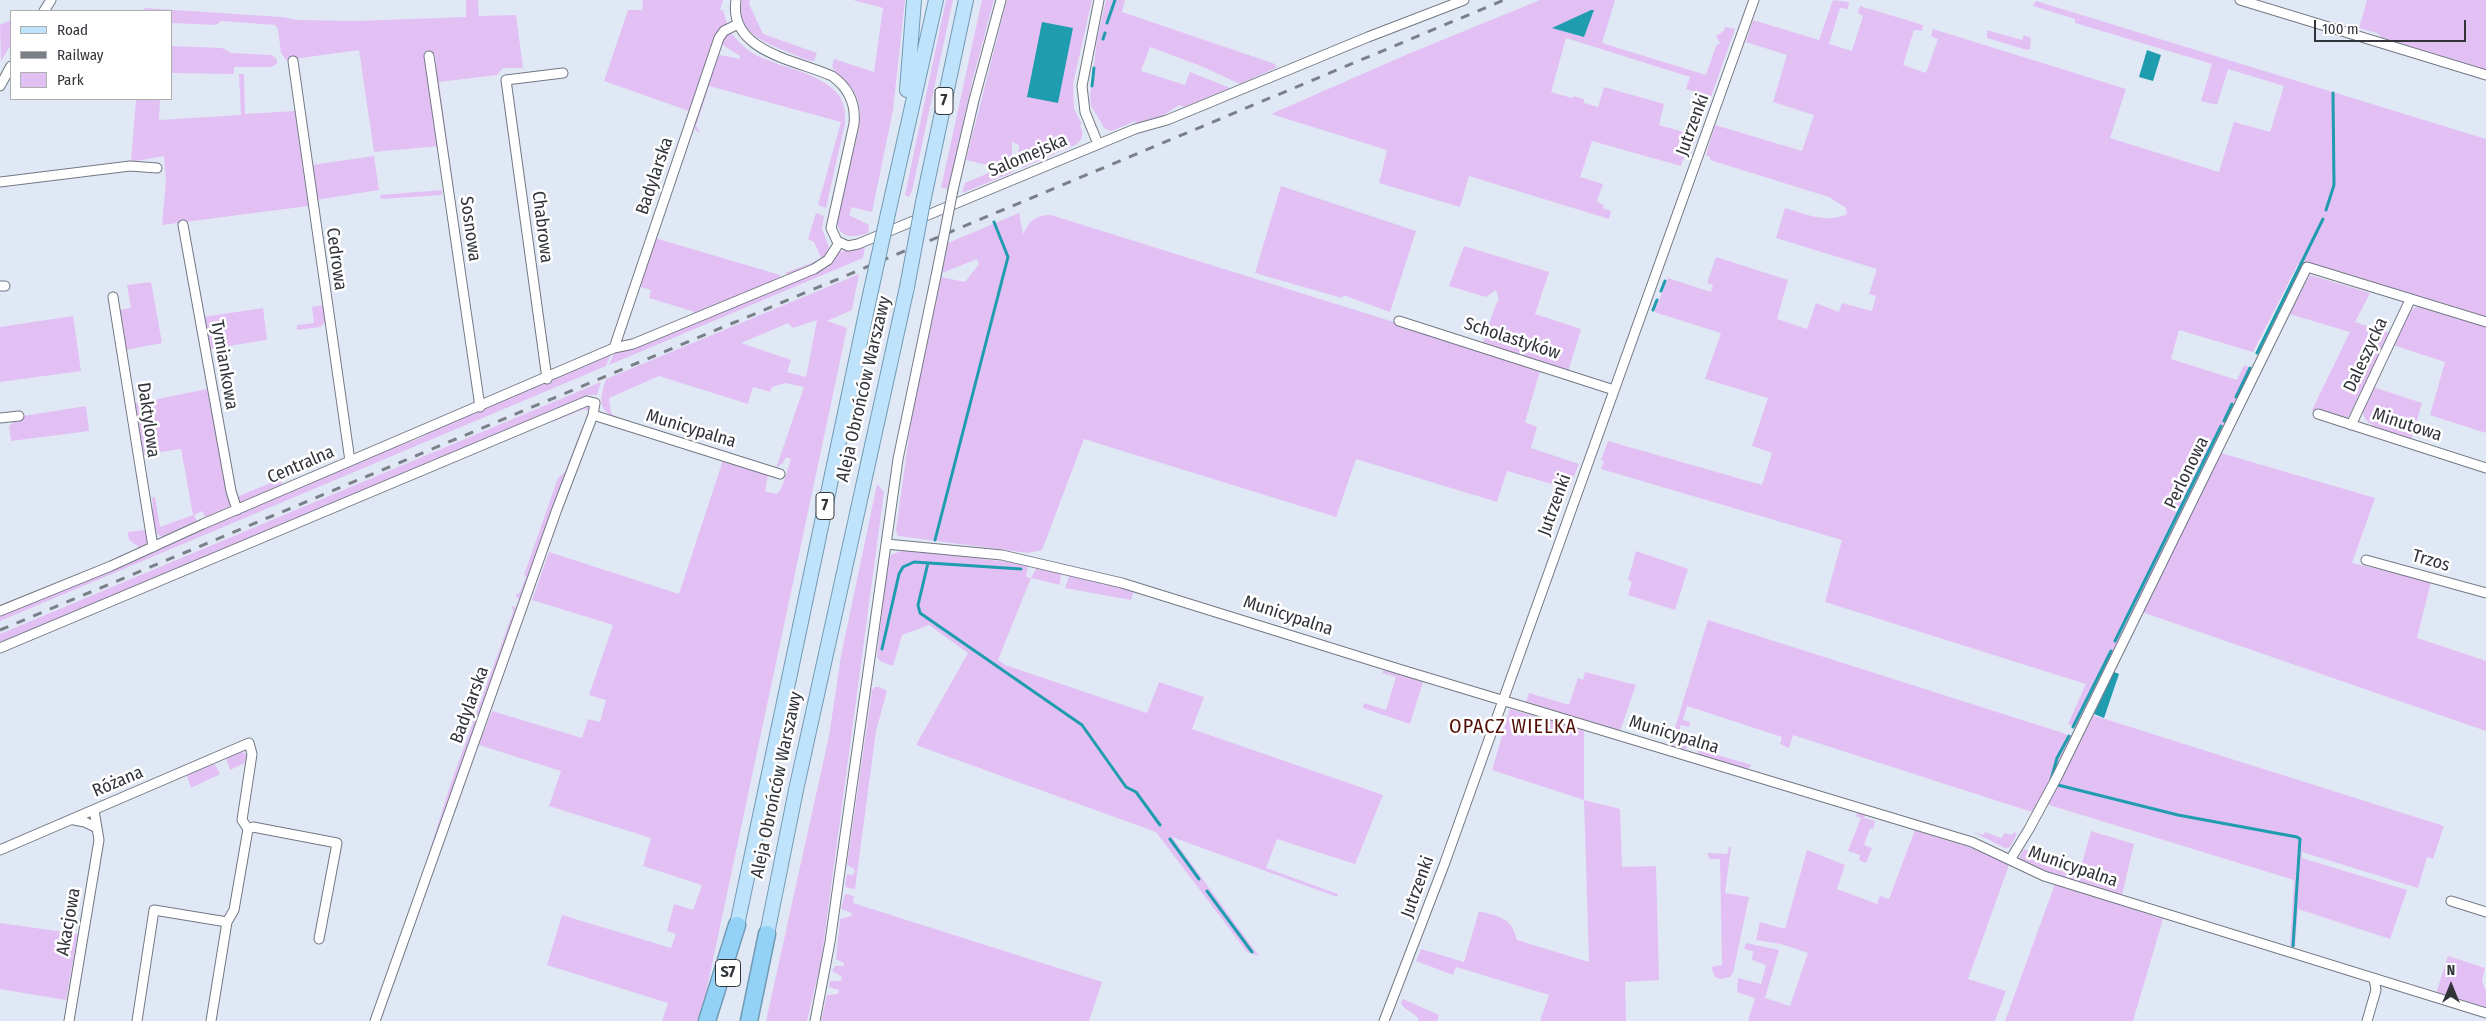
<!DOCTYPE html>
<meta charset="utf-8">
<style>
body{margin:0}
#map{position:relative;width:2486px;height:1021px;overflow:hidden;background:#e1e8f5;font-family:"Fira Sans Condensed",sans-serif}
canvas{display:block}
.legend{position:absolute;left:10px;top:10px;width:162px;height:90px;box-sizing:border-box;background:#fff;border:1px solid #adaeb0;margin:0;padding:6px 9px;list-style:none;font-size:15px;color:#313439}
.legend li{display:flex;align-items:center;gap:10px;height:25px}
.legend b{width:25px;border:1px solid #adaeb0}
.north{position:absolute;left:2426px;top:961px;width:50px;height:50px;-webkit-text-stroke:4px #fff;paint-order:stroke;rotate:0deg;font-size:14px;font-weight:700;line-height:20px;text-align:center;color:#313439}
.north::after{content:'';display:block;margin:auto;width:18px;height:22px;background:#313439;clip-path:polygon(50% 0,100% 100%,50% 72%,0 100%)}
.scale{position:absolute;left:2314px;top:20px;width:152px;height:22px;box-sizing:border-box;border:2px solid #313439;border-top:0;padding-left:6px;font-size:15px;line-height:18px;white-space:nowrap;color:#313439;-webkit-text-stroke:4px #fff;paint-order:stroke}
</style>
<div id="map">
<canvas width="2486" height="1021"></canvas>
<ul class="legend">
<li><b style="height:6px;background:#bee3fa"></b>Road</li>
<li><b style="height:6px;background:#7b8088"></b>Railway</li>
<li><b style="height:14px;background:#e2c0f4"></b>Park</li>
</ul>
<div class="north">N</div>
<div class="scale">100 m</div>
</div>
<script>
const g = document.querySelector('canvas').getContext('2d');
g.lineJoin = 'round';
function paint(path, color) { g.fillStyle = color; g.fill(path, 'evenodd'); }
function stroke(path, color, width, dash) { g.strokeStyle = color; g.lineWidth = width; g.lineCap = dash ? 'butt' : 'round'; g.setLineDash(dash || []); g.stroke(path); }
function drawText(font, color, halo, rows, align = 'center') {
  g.font = font + ' "Fira Sans Condensed",sans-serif'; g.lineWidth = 5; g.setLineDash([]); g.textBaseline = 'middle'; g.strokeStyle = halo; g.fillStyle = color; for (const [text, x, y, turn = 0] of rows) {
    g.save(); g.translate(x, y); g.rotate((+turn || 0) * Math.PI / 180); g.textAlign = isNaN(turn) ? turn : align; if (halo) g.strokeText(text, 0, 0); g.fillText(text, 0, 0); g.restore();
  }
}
paint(new Path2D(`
 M466 0H478L479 16 516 15 523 68H503L497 75 439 82 454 191H452L434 64 436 63 435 54 426 55 438 146 374 152 359 50 286 60 281 53 278 29 275 25 221 21 216 25 171 23V11H144V8L282 17 298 20 355 21 466 17Z
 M643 0H723L720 10H723L727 23 717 34 689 111 604 81 628 10H642Z
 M742 0H750L749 4 763 34 817 53 814 61C806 61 796 55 788 52 765 43 735 32 742 0Z
 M853 0H905L893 110 872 212 852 207 849 215 869 225 868 233C856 237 840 240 837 223 836 215 839 204 841 197 846 175 862 130 860 111 857 84 844 84 832 67L834 59 874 72 883 8Z
 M946 0H953L912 191 909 197 905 195 906 190Z
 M982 0H994L973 78 948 189 941 188Z
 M1007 0H1092L1073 84 1074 109 1082 124 1080 125C1083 133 1084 138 1077 144L1022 168 1018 155 1019 145 1012 142V160L995 167 966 160Z
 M1106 0H1125L1122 12 1275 64 1276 68 1240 84 1201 66 1150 47 1141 71 1185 85 1190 72 1230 88 1184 107 1179 105 1162 116 1136 124 1135 121 1112 131 1105 129 1091 106 1090 97 1097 40Z
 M1540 0H1615L1602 43 1706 75 1716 46 1720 43 1716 36 1724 31 1725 27 1735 29 1711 97 1686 89 1690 77 1566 38 1551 92 1572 98 1574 96 1584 99V103L1598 107 1604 87 1664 104 1659 125 1697 136 1689 159 1684 157 1681 166 1592 141 1580 177 1603 184 1597 201 1604 206 1603 208 1611 211 1609 219 1469 176 1460 207 1379 183 1387 150 1271 114 1408 54Z
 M1833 0 1849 2 1848 9 1840 8 1829 44 1852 51 1863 16 1858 13 1860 6 1923 25 1922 31 1914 30 1903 65 1926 73 1938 39 1931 36 1933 29 2126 89 2110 138 2219 172 2234 122 2270 132 2284 86 2228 69 2217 105 2201 101 2212 64 2075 23V19L2033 6 2036 1 2486 139V318L2298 264 2253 352 2179 330 2171 359 2237 380 2244 365 2253 369 2077 728 2068 724 2086 684 1825 602 1842 540 1601 469 1604 461 1601 460 1608 441 1762 485 1772 453 1752 446 1768 398 1705 379 1721 333 1654 312 1668 278 1711 292 1713 285 1707 283 1716 257 1788 280 1777 319 1807 329 1816 303 1839 312 1842 303 1872 311 1876 296 1869 294 1877 269 1776 238 1785 208C1805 214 1827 224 1847 214L1846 208 1829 197 1710 160V157L1706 155 1715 125 1802 151 1814 115 1773 102 1787 55 1746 42 1753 20 1819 40Z
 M2367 0H2486V70L2386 41 2377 33 2359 28Z
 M11 20V45L1 61 0 25Z
 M1987 30 2022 40 2024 35 2031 38 2030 49 2027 50 1987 38Z
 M731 33C738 41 745 49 754 54 786 72 851 74 845 123L826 208 818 205 841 122 709 86 696 126 701 133 695 130 694 124 716 58 720 55 740 59V56L723 45 722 42 724 37Z
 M171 46 222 48 232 53 272 55 277 60V64L271 67H234V74L171 73Z
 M239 74H244L245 114 295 111 308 206 162 225 166 180 164 156 131 162 136 99H160L159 120 241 115Z
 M374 156 379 190 316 200 312 165Z
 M1010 164 1012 165 1014 172 962 193 965 183Z
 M1281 186 1416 231 1390 312 1343 295 1342 298 1255 273Z
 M442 190V195L381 199 380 195Z
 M816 213 824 216 822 229 829 247 826 255 828 256 823 261 788 275 785 273 822 259 814 242 808 239Z
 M1019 213 1023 234C1030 221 1035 215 1051 215L1541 368 1525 422 1537 427 1531 448 1579 464 1569 489 1507 471 1497 502 1356 459 1336 517 1084 439 1042 550 1028 553 898 536 896 530 912 414 941 277 965 282 979 264 977 259 942 273 948 243Z
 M655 238 780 275 781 278 694 315 692 313 695 312 649 298 651 290 638 286Z
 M865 246 863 258 609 365 614 353 632 349 822 270 828 267 839 252Z
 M1464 246 1549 272 1535 314 1581 329 1568 372 1482 344 1496 304 1499 300 1496 290 1486 297 1449 286Z
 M859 274 852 310 827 321 847 328 700 1021H662L668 1003 547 965 562 915 671 948 676 934 667 931 674 904 693 910 702 885 643 866 651 838 549 806 561 771 479 745 492 711 582 738 588 719 600 722 606 700 589 695 613 625 532 600 549 552 679 594 723 460 768 475 765 491 777 494 782 487 791 459 786 457 783 463 776 468 804 387 785 383 772 387 770 392 753 387 748 404 659 376 609 398 611 413 621 420C597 412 599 400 606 379ZM817 320 806 377 787 372 791 360 741 343 788 323 793 328Z
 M2310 275 2370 293 2355 322 2390 333 2347 420 2312 410 2350 332 2289 314Z
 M151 282 162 343 125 350 119 310 131 308 127 285Z
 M324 305 326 322 320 327 297 330V325L314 323 312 307Z
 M2420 306 2486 327V433L2430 415 2445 362 2393 345C2399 332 2405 308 2420 306Z
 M263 308 267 340 209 349 203 317Z
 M73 316 81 371 0 382V327Z
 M611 354 606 366 0 621V614L16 610 56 591 381 452 420 438 435 429Z
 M601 382 597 395H589L0 643V634Z
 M2373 387 2422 403 2411 440C2398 436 2360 428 2363 409 2364 402 2370 394 2373 387Z
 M207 389 230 506 209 518 205 517 202 511 194 515 198 524 163 538 154 531 149 509 153 508 152 498 155 497 160 527 193 515 181 449 141 455 133 404Z
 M86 406 89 431 11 441 9 426 16 420 23 419V416Z
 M584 406 589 407 591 411 521 600 515 596 520 592 526 577 524 575 558 478 565 472 589 411 584 409 552 422V420Z
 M2221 453 2375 498 2352 563 2431 582 2417 638 2486 661V731L2139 611Z
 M280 479 283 487 241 503 235 494 239 496Z
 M877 484 884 492 821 962 807 1021H766L829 736 841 656Z
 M146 530 148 543 142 549 129 540 128 532Z
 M904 550 1026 564 1028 566 1026 577 1031 578 1037 567 1061 574 1060 585 1031 578 998 660 1005 665 1147 713 1159 682 1204 697 1192 729 1383 795 1355 864 1277 839 1266 868 1338 894 1337 897 1172 837 1259 956 1247 952 1156 832 916 745 968 653 929 625 902 635 893 666 880 661 877 657 887 561 891 555Z
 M1636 551 1688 569 1675 610 1628 595 1632 582 1628 580Z
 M1069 576 1135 589 1131 600 1065 588Z
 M512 606 517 608 435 845 430 856H428L451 783 513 612Z
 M1708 620 2063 733 2072 737 2035 813 1793 735 1789 748 1780 744 1782 737 1687 706 1683 720 1690 722 1689 727 1681 725 1677 739 1686 741 1688 746 1683 751 1669 747Z
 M1384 669 1423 682 1410 724 1363 708 1364 703 1386 710 1396 677 1382 673Z
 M1585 672 1636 685 1620 731 1526 702 1529 693 1569 705 1578 678 1583 680Z
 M875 687H880L887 691 876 731 855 889 847 888 845 885 847 874 853 875 855 872 854 869 847 865 872 690Z
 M1510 709 1584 731V800L1620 809 1622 867 1656 866 1659 980 1625 982 1626 1021H1540L1549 995 1456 967 1453 975 1416 961 1421 949 1464 962 1479 911C1500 917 1511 917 1517 940L1589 962 1584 800 1492 770Z
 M2089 714 2444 826 2433 859 2427 857 2418 888 2302 852V858L2407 890 2390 939 2298 909 2295 948 2290 946 2294 880 2046 804Z
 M1697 749 1752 765 1746 770 1699 756Z
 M241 751 247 755 245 763 230 770 226 758Z
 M214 763 220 774 191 788 187 775Z
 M1858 813 1865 815 1864 818 1875 821 1873 829 1870 828 1864 845 1872 848 1866 863 1859 860 1860 855 1848 851 1861 818 1855 816Z
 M1915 830 1978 850 2008 864V868L1968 979 2006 991 1995 1021H1748L1755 998 1737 992 1738 978 1761 984 1766 965 1752 960 1753 951 1744 949 1746 943 1779 950 1765 998 1790 1006 1808 953 1781 944 1756 940 1760 922 1785 929 1807 850 1845 865 1837 889 1877 904 1880 896 1889 899Z
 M2091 831 2134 844 2122 895 2022 864 2018 859 2024 849 2081 867Z
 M1973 832 1984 835 1985 832 2001 838 2005 833 2012 835 2014 832 2017 834 2010 847 2005 848Z
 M1729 847H1731L1725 893 1749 897 1733 973 1730 977 1720 979 1715 977 1711 967 1722 965 1720 859H1710L1707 853 1727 854Z
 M2055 884 2163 919 2133 1021H2005Z
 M845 894 854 896 853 903 1102 982 1089 1021H821L827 995 838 994 839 990 829 987 830 981H841L842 977 832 971 835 966H844V963L836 959 840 919 851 916 852 913 841 909Z
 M0 923 78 934 66 1000 0 989Z
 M2448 956 2485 968 2482 981 2486 991V1009L2436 993Z
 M1403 999 1439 1015 1437 1021H1419C1417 1012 1405 1012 1401 1003Z`), '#e2c0f4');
paint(new Path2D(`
 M1591 10H1594L1584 37 1552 28Z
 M1042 22 1073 28 1058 103 1027 97Z
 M2147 50 2161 55 2153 81 2139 77Z
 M2114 672 2119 674 2104 718 2094 714Z`), '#209caf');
stroke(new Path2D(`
 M1107 23 1115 0
 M1103 39 1105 33
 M1092 86 1094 68
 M2326 210 2334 185 2333 93
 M1661 291 1665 281
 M1653 310 1657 300
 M2257 353 2323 219
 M2236 397 2250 368
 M2224 421 2232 404
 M935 540 1008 257 994 222
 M928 563 918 605 920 613 1082 725 1126 787 1136 792 1160 825
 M2115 641 2221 426
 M882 649 899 574 903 567 914 562 1021 569
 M2073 727 2111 651
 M2051 780 2057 758 2069 736
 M2058 785 2178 815 2297 837 2300 839 2293 946
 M1170 839 1199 879
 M1207 891 1252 952`), '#209caf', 3);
const street = new Path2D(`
 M736 0C728 52 797 60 832 76 849 88 856 104 854 124L831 228 837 241 848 246 858 244 1135 129 1167 120 1368 37 1464 0
 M2240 0 2486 75
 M44 11 51 0
 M429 56 480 407
 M293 61 350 461
 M0 86 11 66
 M1098 144 1085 112 1082 86 1099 0
 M0 182 130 166 157 168
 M953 190 974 100 1001 0
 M183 225 231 491 237 510
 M0 286H5
 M113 297 153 547
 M1399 321 1614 390
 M614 348 719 38 724 31 738 24
 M547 379 506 80 563 73
 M2318 414 2486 468
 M593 415 780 474
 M0 418 19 416
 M2351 425 2410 300
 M886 544 1002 555 1122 583 1402 670 1972 842 2044 876 2486 1013
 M2366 560 2486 593
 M0 611 111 566 203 524 614 348 633 344 814 269 828 260 839 243
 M0 648 587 401 595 403 593 415 557 509 375 1021
 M74 820 85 822 97 828
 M248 829 253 827 337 843 319 939
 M0 850 249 743 252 754 242 820 248 829 234 910 227 922 154 910 137 1021
 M2010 860 2029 829 2057 777 2307 267 2486 322
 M2451 901 2486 912
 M69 1021 99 840 94 810
 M211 1021 227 922
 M815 1021 830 942 898 459 936 276
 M1384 1021 1444 865 1754 0
 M2367 1021 2376 990 2374 979`);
const primary = new Path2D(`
 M907 90 914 0
 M923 202 966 0
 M887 218 936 0
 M737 925 868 304
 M767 934 796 790 907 287`);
const highway = new Path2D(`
 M707 1021 737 925
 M749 1021 767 934`);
stroke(street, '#717883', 11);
stroke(primary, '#719ab4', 16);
stroke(highway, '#719ab4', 19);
stroke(street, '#fff', 9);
stroke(primary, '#bee3fa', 14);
stroke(highway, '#93d1f7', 16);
stroke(new Path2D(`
 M0 630 1504 0`), '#7b8088', 3, [9, 9]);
const streetBridge = new Path2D(`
 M936 276 953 190`);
const primaryBridge = new Path2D(`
 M907 287 923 202
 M868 304 887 218`);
stroke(streetBridge, '#717883', 11, []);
stroke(primaryBridge, '#719ab4', 16, []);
stroke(streetBridge, '#fff', 9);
stroke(primaryBridge, '#bee3fa', 14);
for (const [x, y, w] of [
 [944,101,18],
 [825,506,18],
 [728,973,25]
]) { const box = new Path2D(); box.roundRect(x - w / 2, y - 13.5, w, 27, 4); g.fillStyle = '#fff'; g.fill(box); stroke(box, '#313439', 1); }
drawText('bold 16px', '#313439', null, [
 ["7",944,101],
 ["7",825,506],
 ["S7",728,973]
]);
drawText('18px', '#313439', '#fff', [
 ["Jutrzenki",1693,125,-70],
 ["Salomejska",1028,156,-23],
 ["Badylarska",655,176,-71],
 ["Chabrowa",542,227,83],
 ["Sosnowa",470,229,82],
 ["Cedrowa",336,259,82],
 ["Scholastyków",1512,339,18],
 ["Daleszycka",2366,355,-65],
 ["Tymiankowa",224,365,80],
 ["Aleja Obrońców Warszawy",864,389,-77],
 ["Daktylowa",148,420,82],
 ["Minutowa",2407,425,18],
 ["Municypalna",691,429,17],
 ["Centralna",301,465,-23],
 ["Perlonowa",2187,473,-64],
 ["Jutrzenki",1555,505,-70],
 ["Trzos",2431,561,16],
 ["Municypalna",1288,616,18],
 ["Badylarska",470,705,-70],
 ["Municypalna",1674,735,17],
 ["Różana",118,782,-23],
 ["Aleja Obrońców Warszawy",777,785,-78],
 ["Municypalna",2073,867,19],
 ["Jutrzenki",1418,887,-70],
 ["Akacjowa",69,922,-80]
]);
g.letterSpacing = '1px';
drawText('20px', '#510e06', '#fff', [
 ["OPACZ WIELKA",1513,727]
]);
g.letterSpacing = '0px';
</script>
